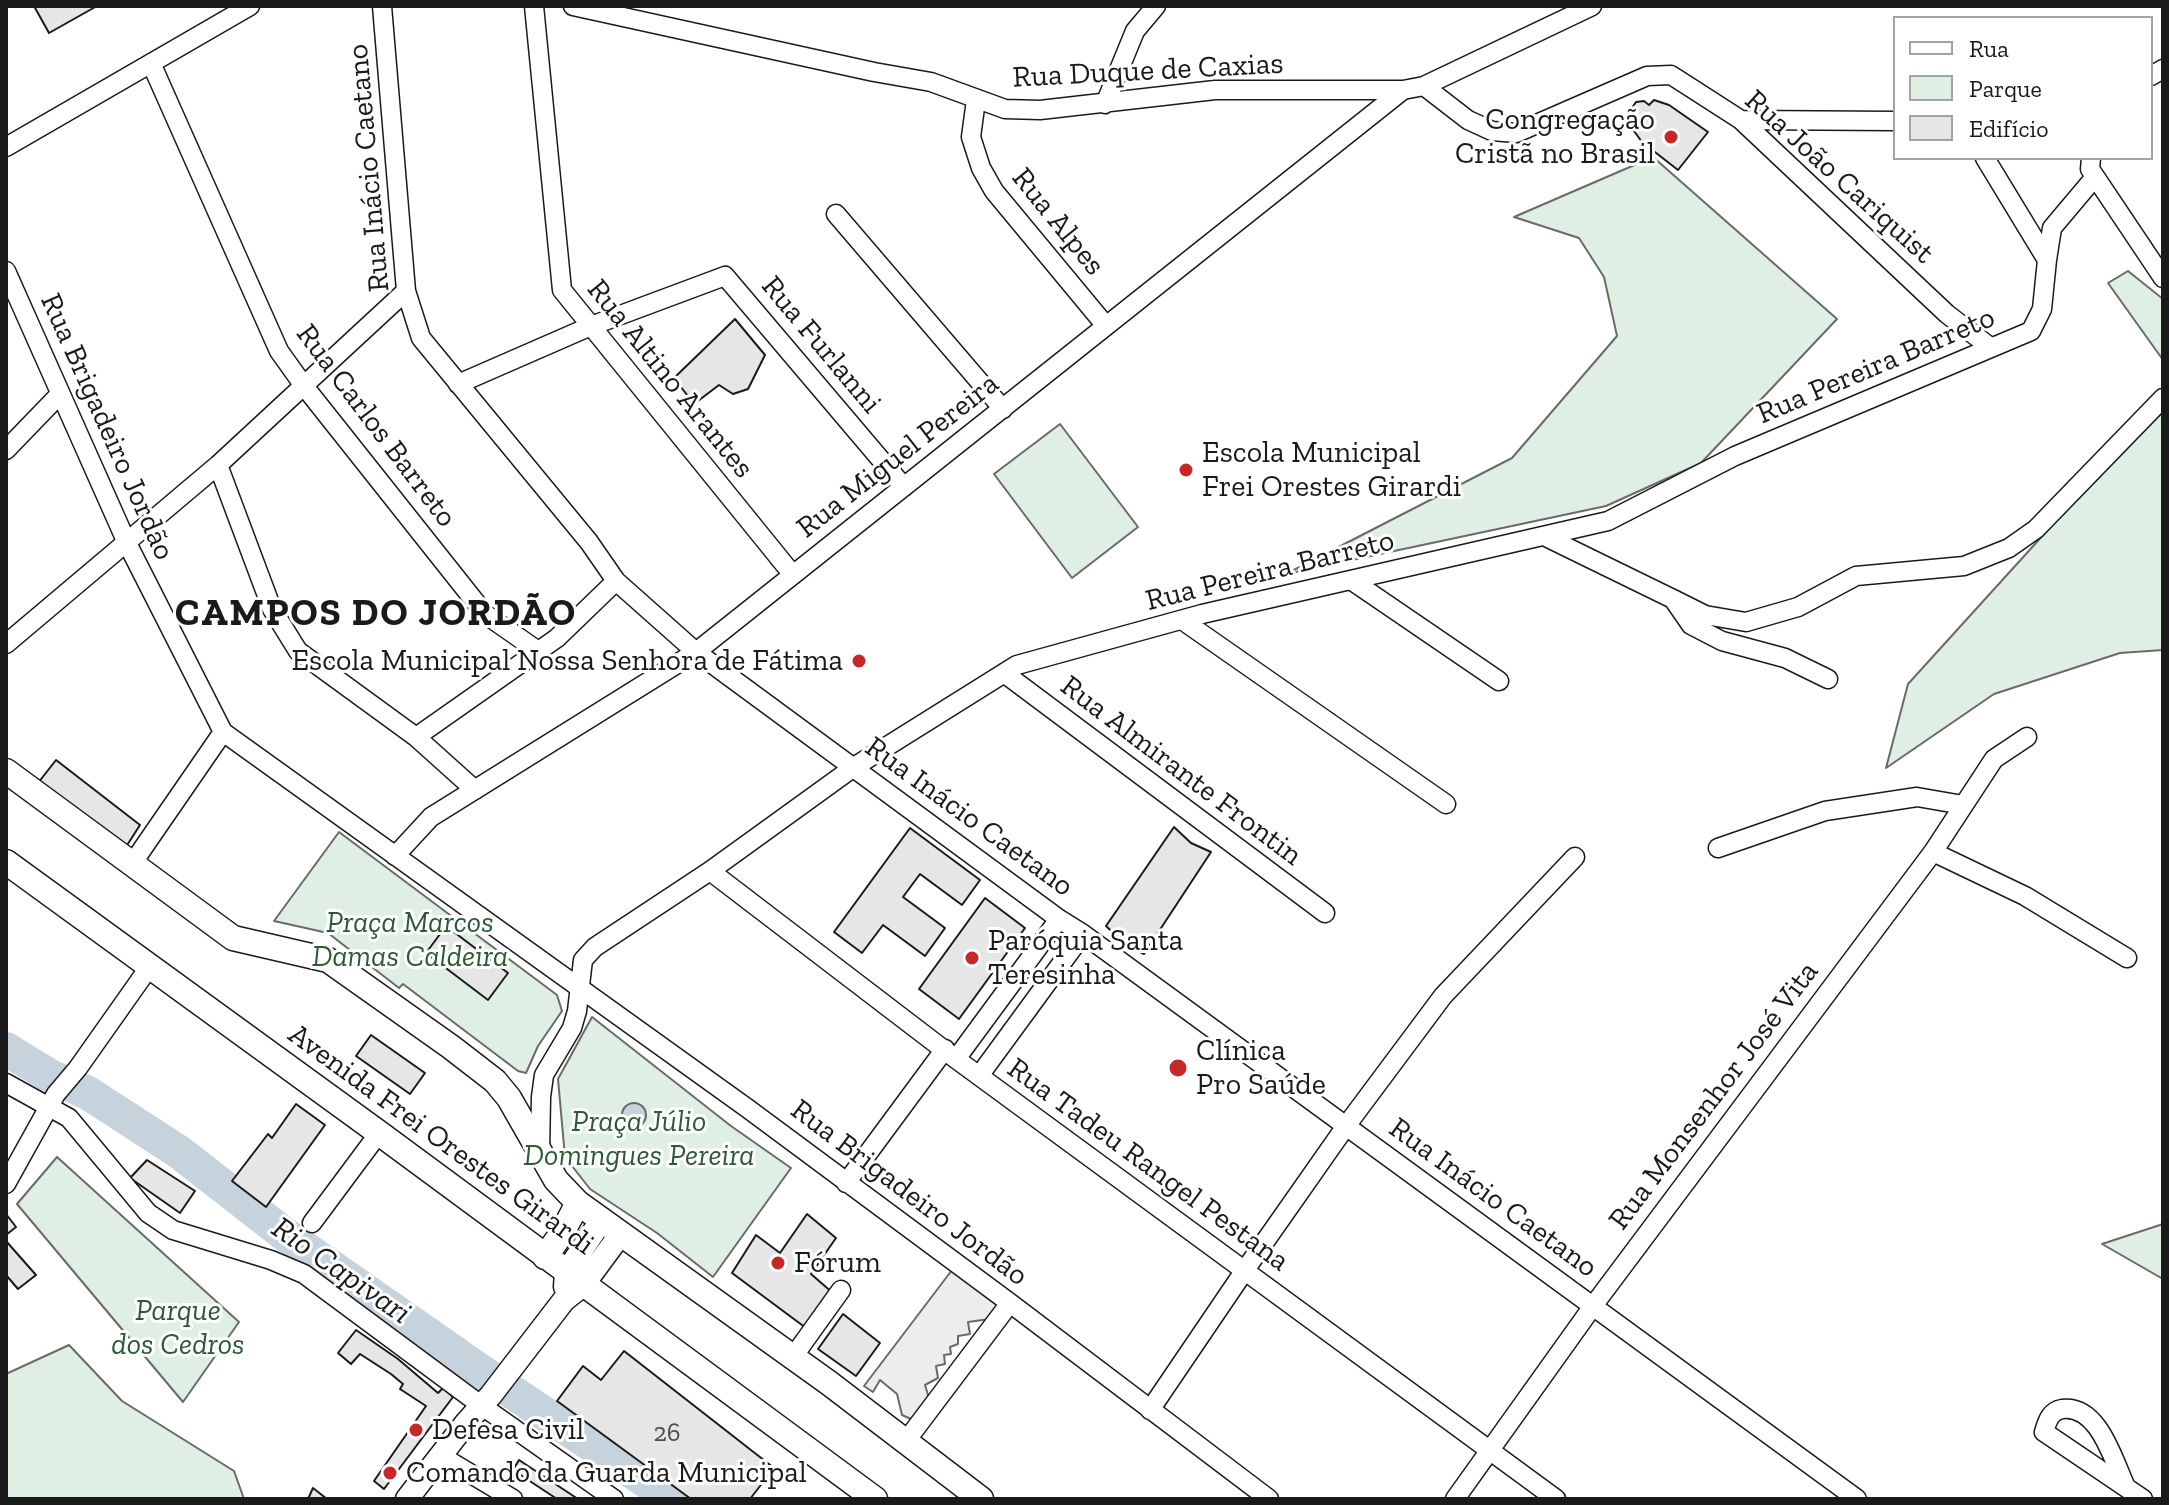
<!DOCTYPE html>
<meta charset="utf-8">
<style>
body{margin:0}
#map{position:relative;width:2169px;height:1505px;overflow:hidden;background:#fff;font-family:"Zilla Slab",serif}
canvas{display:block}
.frame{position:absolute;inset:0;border:8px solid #1a1a1a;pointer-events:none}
.legend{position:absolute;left:1893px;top:16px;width:260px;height:144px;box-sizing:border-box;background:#fff;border:2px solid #a3a3a3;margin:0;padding:10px 14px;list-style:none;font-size:24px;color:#1a1a1a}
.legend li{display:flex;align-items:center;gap:16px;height:40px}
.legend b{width:40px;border:2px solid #a3a3a3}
</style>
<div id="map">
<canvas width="2169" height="1505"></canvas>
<div class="frame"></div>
<ul class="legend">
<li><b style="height:10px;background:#fff"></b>Rua</li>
<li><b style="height:22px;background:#e0efe3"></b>Parque</li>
<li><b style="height:22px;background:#e6e6e6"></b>Edifício</li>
</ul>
</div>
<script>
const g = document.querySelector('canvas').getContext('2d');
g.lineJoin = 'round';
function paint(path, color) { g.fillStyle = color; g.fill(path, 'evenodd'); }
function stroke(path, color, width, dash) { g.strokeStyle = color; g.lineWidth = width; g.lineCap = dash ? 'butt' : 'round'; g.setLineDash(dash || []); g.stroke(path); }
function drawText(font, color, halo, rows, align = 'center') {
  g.font = font + ' "Zilla Slab",serif'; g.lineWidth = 6; g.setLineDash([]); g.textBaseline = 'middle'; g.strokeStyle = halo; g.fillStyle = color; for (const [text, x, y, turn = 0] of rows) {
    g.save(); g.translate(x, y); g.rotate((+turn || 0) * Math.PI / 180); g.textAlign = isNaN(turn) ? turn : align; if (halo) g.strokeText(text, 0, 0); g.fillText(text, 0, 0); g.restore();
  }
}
const green = new Path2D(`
 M1653 157 1837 319 1701 463 1606 506 1286 574 1512 458 1617 336 1604 277 1579 238 1514 217Z
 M2128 271 2163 299V360L2108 283Z
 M2163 403V650L2120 653 1994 694 1886 768 1908 684Z
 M1060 424 1138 527 1072 578 994 474Z
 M339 832 557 995 562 1011 538 1046 526 1073 518 1071 403 984 399 988 328 933 274 921Z
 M592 1017 731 1126 791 1168 713 1277 657 1233 590 1189 565 1157 558 1079Z
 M57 1157 239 1322 183 1402 17 1204Z
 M2163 1224V1279L2102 1244Z
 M69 1345 122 1401 234 1471 244 1499H6V1374Z`);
paint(green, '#e0efe3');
stroke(green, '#6a6a6a', 2);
const parking = new Path2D(`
 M952 1270 999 1306 990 1319 968 1322 970 1334 958 1336V1344L950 1347 951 1354 944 1355 945 1364 936 1366 938 1378 925 1385 928 1395 932 1398 911 1419 902 1415 897 1394 880 1380 873 1392 864 1386Z`);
paint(parking, '#ededed');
stroke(parking, '#6a6a6a', 2);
const water = new Path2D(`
 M622 1115a12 12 0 1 1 24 0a12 12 0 1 1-24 0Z`);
paint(water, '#c6d2dc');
stroke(water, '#6a6a6a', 2);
stroke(new Path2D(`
 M6 1049 50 1076 88 1093 179 1152 283 1233 482 1372 673 1499`), '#c6d2dc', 34);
const building = new Path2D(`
 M34 6H97L49 33Z
 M1654 100 1669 105 1708 132 1678 170 1642 142 1631 127 1635 123 1630 118 1629 112 1636 102 1644 101 1649 105Z
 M735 319 765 355 748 389 733 394 719 385 694 404 674 378Z
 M56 760 140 825 124 850 38 783Z
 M1174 827 1191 843 1211 852 1144 954 1125 944 1106 926Z
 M910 828 980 880 962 905 920 874 903 897 945 928 925 956 883 925 862 953 834 932Z
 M985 898 1025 928 959 1019 919 989Z
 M446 926 508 973 488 1000 426 953Z
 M371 1035 425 1073 410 1094 356 1056Z
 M296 1104 325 1125 266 1207 232 1181 268 1134 272 1138Z
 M147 1160 195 1191 180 1213 130 1178Z
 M6 1214 16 1227 6 1235Z
 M807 1214 836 1238 811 1274 834 1294 806 1328 732 1273 756 1235 780 1253Z
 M6 1241 36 1275 18 1289 6 1275Z
 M843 1314 880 1343 856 1376 818 1349Z
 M356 1330 398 1359 438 1393 443 1388 453 1397 384 1489 374 1481 426 1406 400 1389 403 1384 391 1374 360 1354 351 1364 338 1353Z
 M624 1351 774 1468 750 1499H691L557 1401 583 1366 601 1380Z
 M519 1460 578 1499H557L513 1470Z
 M313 1488 327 1499H308Z`);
paint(building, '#e6e6e6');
stroke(building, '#1a1a1a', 2);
const minor = new Path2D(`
 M382 6 406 291 421 338 589 542 616 581 696 652 1059 919 1083 934 1857 1499
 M534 6 562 290 793 575
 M573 6 874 72 931 82 1005 109 1040 110 1215 90H1403
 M151 63 279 351 304 386 485 614 538 651
 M2151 76 2163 69
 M1424 86 1468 120 1492 131 1516 133 1647 76 1671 75 1741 120 1947 314 1990 347
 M976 100 971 137 981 168 994 191 1106 326
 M1105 104 1135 31 1156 6
 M1741 120 1895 121
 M6 147 250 6
 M2091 158 2090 169 2163 278
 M836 214 1003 409
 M2047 260 2052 228 2095 177
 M6 271 127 543 223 732 747 1108 1010 1303 1269 1499
 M458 384 591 326 725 276 904 487
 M6 450 60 394
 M218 465 272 609 298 651 416 737 475 790
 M1544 536 1673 599 1691 625 1722 641 1785 658 1828 679
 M1351 580 1499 681
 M1673 599 1705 615 1746 622 1798 607 1856 576 1964 566 2009 548 2036 529 2163 398
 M1182 620 1446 804
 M6 644 218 465 406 291
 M1004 673 1325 913
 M416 737 557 638 616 581
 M1718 848 1825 811 1917 797 1963 805
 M1933 852 2025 896 2127 958
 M395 856 431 817 696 652 1403 90 1424 86 1592 6
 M132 864 223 732
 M710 871 956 1059 1556 1499
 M956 1059 1059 919
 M979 1076 1083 934
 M6 1083 69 1118 148 1213 173 1230 271 1260 304 1274 482 1406 614 1499
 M540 1153 541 1097 544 1075 572 1028 577 1011 583 960 595 947 710 871 854 767 1017 665 1202 614 1608 521 1735 456 2031 331 2042 309 2047 260 1985 158
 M846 1183 945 1049
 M6 1184 56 1094 78 1068 150 966
 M312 1223 379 1133
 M793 1357 841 1290
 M1150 1410 1245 1270 1346 1126 1443 996 1575 857
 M906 1441 1010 1303
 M441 1456 513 1499
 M2125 1485C2113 1459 2098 1404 2062 1409 2050 1411 2047 1422 2044 1432L2143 1499
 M1455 1499 1593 1306 1933 852 1994 759 2027 737`);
const tertiary = new Path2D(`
 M565 1287 566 1273 601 1221
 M407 1499 466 1423 491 1395 564 1300 583 1285 620 1235`);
const secondary = new Path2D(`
 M6 771 233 938 328 960 451 1047 495 1081 509 1098 556 1180 578 1203 829 1383 981 1499
 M6 862 379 1133 875 1499
 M545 1257 562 1233 578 1203`);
stroke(minor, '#1a1a1a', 21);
stroke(tertiary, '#1a1a1a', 25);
stroke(secondary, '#1a1a1a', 27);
stroke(minor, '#fff', 18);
stroke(tertiary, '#fff', 22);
stroke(secondary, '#fff', 24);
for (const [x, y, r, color] of [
 [1671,137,8,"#c62828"],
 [1186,470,8,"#c62828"],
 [859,661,8,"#c62828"],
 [972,958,8,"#c62828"],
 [1178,1068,10,"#c62828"],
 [778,1263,8,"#c62828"],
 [416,1430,8,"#c62828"],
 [390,1473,8,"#c62828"]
]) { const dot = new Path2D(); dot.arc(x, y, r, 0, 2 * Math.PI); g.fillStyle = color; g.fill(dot); stroke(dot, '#fff', 3); }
drawText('26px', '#4d4d4d', null, [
 ["26",667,1434]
]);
drawText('30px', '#1a1a1a', '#fff', [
 ["Rua Duque de Caxias",1148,71,-3],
 ["Rua Inácio Caetano",369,168,-95],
 ["Rua João Cariquist",1839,177,42],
 ["Rua Alpes",1058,222,51],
 ["Rua Furlanni",821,345,50],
 ["Rua Pereira Barreto",1876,366,-23],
 ["Rua Altino Arantes",670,379,51],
 ["Rua Carlos Barreto",376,426,53],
 ["Rua Brigadeiro Jordão",107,427,66],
 ["Rua Miguel Pereira",898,456,-38],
 ["Rua Pereira Barreto",1270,571,-14],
 ["Rua Almirante Frontin",1181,771,37],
 ["Rua Inácio Caetano",969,817,36],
 ["Rua Monsenhor José Vita",1714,1096,-53],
 ["Avenida Frei Orestes Girardi",441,1140,36],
 ["Rua Tadeu Rangel Pestana",1148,1165,36],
 ["Rua Brigadeiro Jordão",909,1193,37],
 ["Rua Inácio Caetano",1493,1198,36]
]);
drawText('30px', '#1a1a1a', '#fff', [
 ["Congregação",1655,120,"right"],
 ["Cristã no Brasil",1655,154,"right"],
 ["Escola Municipal",1202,453],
 ["Frei Orestes Girardi",1202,487],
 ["Escola Municipal Nossa Senhora de Fátima",843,661,"right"],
 ["Paróquia Santa",988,941],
 ["Teresinha",988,975],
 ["Clínica",1196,1051],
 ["Pro Saúde",1196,1085],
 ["Fórum",794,1263],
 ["Defesa Civil",432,1430],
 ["Comando da Guarda Municipal",406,1473]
], 'left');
drawText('italic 30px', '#2b5a34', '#fff', [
 ["Praça Marcos",410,923],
 ["Damas Caldeira",410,957],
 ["Praça Júlio",639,1122],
 ["Domingues Pereira",639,1156],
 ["Parque",178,1311],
 ["dos Cedros",178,1345]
]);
drawText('italic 32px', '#1a1a1a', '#fff', [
 ["Rio Capivari",341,1271,35]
]);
g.letterSpacing = '2px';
drawText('bold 38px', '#1a1a1a', '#fff', [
 ["CAMPOS DO JORDÃO",376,614]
]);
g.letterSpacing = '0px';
</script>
